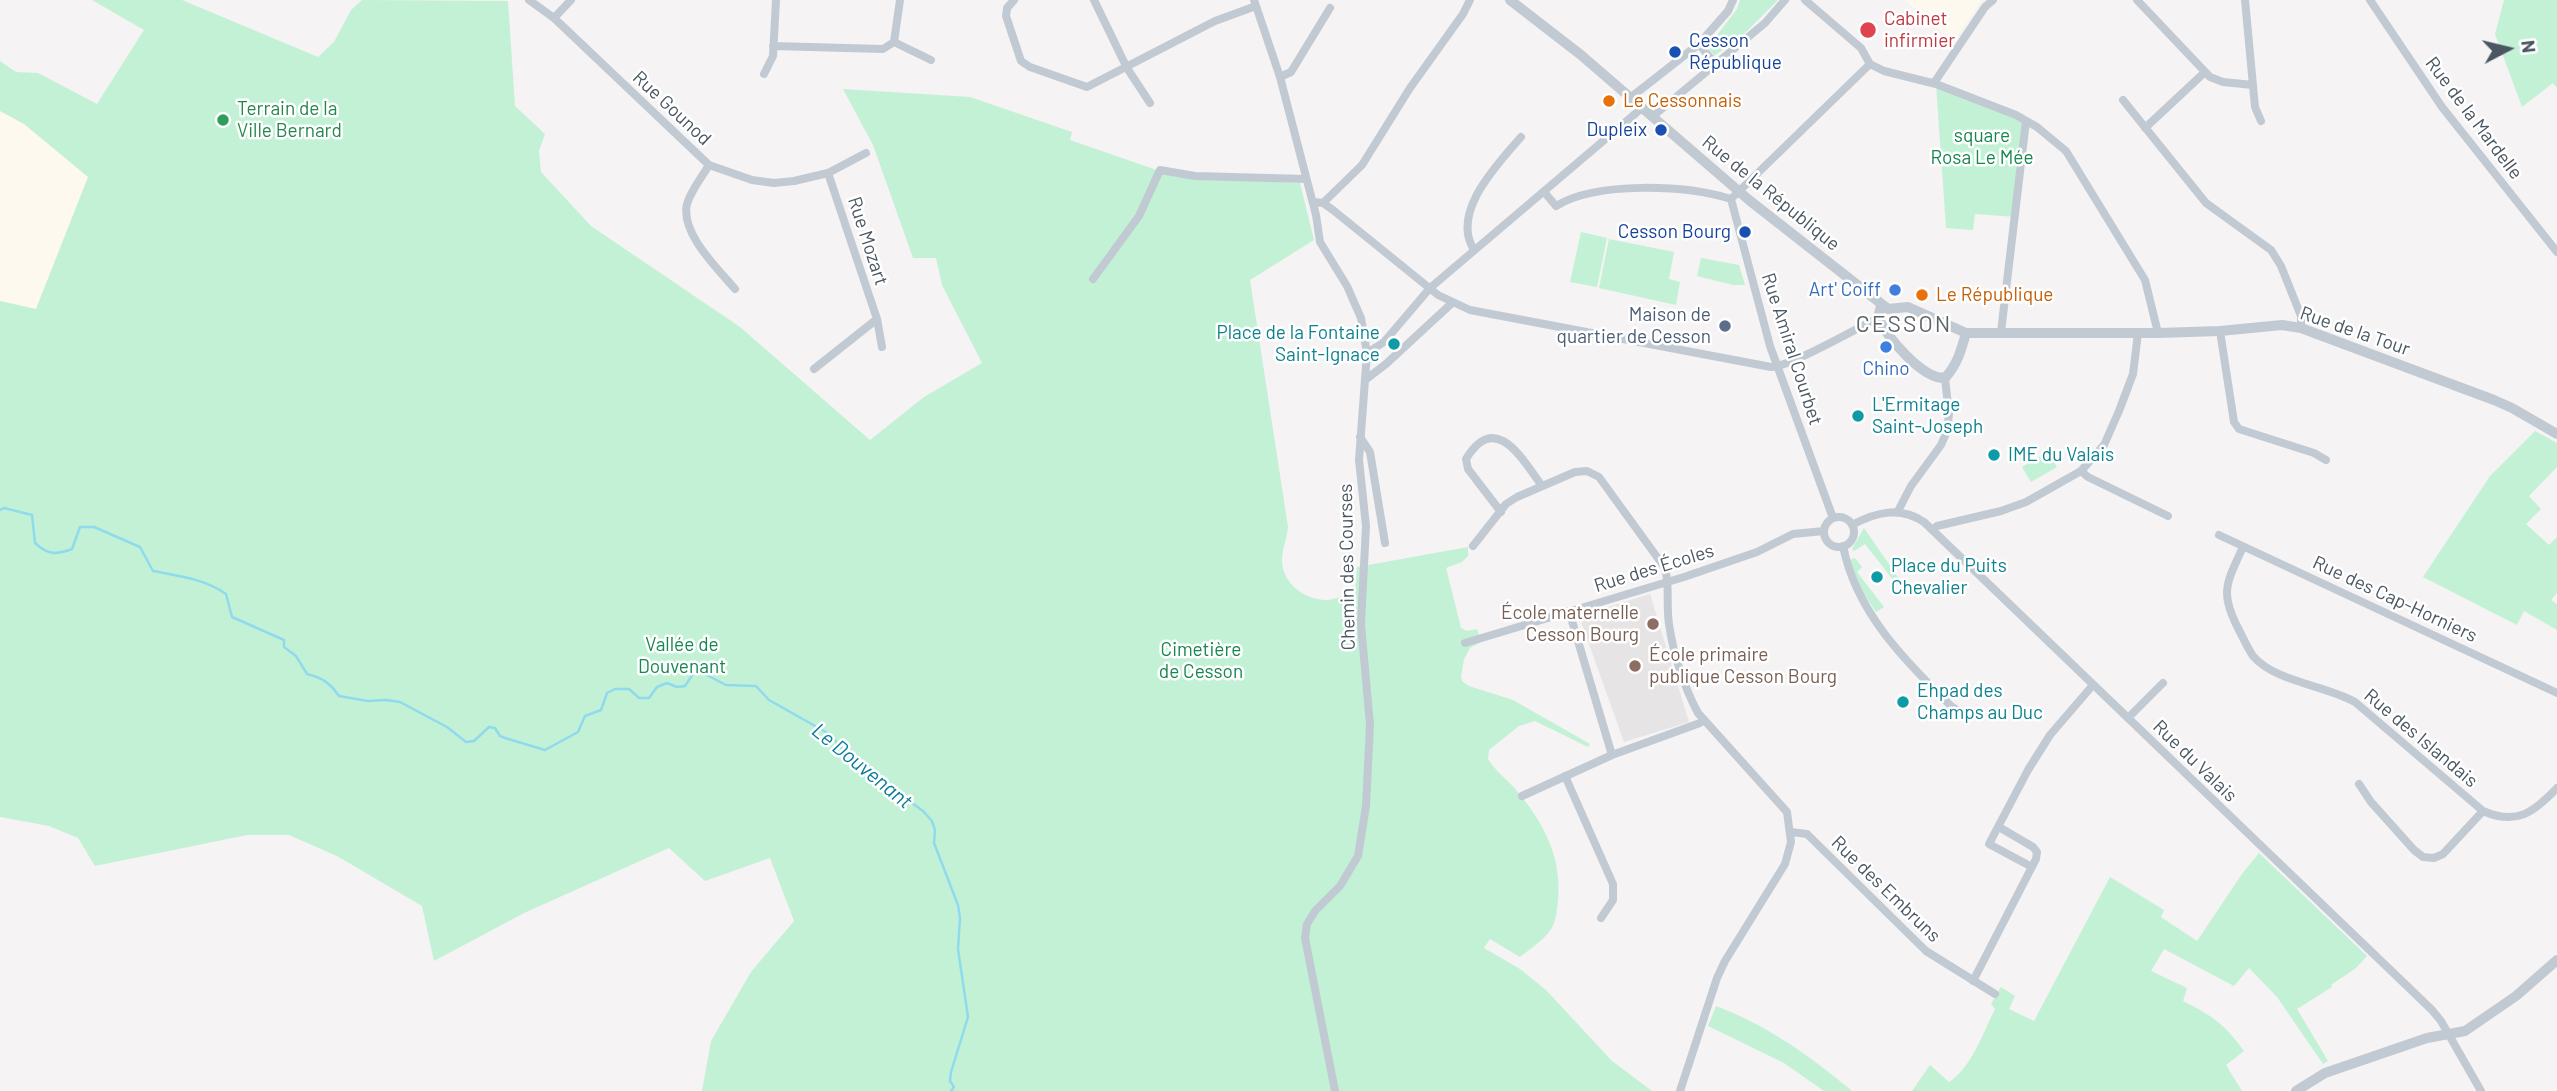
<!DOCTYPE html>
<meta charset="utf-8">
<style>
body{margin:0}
#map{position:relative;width:2557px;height:1091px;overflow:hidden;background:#f5f3f3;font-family:Barlow,sans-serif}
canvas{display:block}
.north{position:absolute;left:2473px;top:14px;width:70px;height:70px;-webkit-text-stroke:5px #fff;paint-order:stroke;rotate:83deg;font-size:19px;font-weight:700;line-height:28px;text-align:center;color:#4a5661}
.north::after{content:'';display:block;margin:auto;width:24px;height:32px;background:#4a5661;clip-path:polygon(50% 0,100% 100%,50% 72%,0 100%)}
</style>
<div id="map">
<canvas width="2557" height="1091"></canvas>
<div class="north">N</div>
</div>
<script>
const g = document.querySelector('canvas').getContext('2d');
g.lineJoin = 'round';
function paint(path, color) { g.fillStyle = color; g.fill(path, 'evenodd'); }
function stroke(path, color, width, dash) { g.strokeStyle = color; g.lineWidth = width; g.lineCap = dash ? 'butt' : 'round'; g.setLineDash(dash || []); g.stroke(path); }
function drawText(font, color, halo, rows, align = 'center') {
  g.font = font + ' Barlow,sans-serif'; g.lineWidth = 5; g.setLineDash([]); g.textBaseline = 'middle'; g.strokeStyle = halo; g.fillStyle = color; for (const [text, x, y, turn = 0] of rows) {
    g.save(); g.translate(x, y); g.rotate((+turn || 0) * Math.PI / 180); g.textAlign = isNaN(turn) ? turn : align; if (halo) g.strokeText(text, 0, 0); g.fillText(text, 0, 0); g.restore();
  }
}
paint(new Path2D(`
 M1905 0H1982L1954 42Z
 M0 111 24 124 88 177 36 309 0 301Z`), '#fdf9ef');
paint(new Path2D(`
 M1650 594 1689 722 1624 742 1579 616Z`), '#e6e4e5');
paint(new Path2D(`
 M92 0H182L318 57 334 42 351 10 362 0 508 1 515 106 545 134 539 151 541 172 591 226 740 327 870 440 924 397 982 363 942 285 936 258H913L873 145 843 89 970 97 1072 132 1070 140 1174 176 1300 183 1314 240 1250 280 1288 527C1287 538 1282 550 1282 560 1282 584 1306 601 1328 600 1337 599 1347 594 1355 592L1357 567 1468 547V556L1462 562 1446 568 1461 628 1467 631 1477 629 1481 642 1470 648 1464 659 1461 677 1462 681 1469 686 1513 700 1590 744 1588 747 1535 721 1519 726 1489 750 1488 759C1496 772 1507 779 1517 791 1544 823 1562 858 1558 900 1557 910 1556 924 1549 932 1542 941 1530 949 1520 957L1490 939 1484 948 1520 969 1546 990 1612 1061 1652 1091H702L711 1041 751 972 794 921 770 858 705 881 669 848 524 913 434 961 422 906 337 856 289 835H247L95 866 78 838 49 826 0 817V301L36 309 88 177 24 124 0 111V61L16 72 38 73 97 104 144 30Z
 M1740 0H1778L1744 34 1714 56 1708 47 1737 9Z
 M2504 0H2557V88L2553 83 2522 107 2495 34Z
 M1936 84 2026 121 2016 217 1975 214 1973 230 1946 228Z
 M1581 232 1607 238 1597 287 1570 282Z
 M1609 239 1674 252 1669 279 1680 282 1676 305 1599 288Z
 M1701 258 1739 265 1745 285H1733L1697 276Z
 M2535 431 2557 443V467L2529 496 2541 509 2526 524 2549 545 2557 537V593L2551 600 2557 604V630L2524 611 2517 625 2423 577 2490 476Z
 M2048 452 2057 467 2031 482 2022 467Z
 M1864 528 1902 583 1898 586 1865 544 1854 551 1852 549Z
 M1855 558 1862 567 1857 572 1884 607 1876 612 1862 591 1849 560Z
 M2259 853 2367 956 2356 968 2331 985 2332 987 2297 1009 2328 1061 2323 1064 2277 997 2249 968 2234 986 2164 949 2151 971 2187 988 2183 1001C2212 1016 2225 1024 2244 1051L2226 1065 2242 1091H1912L1930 1065 1949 1082C1972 1067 1983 1033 1995 1009L1991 1004 2001 987 2015 996 2009 1009 2034 1021 2110 877 2164 910 2161 917 2197 941 2242 874Z
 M1716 1006C1767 1025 1810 1056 1852 1091H1824L1784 1063 1708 1026Z`), '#c3f1d5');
stroke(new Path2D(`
 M0 510 4 508 32 515 35 543C48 555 56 555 72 549L80 527H94L140 547 153 571C179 576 205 579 226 594L232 617 284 640V647L296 656 307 674C323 678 330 683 339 696L368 701 386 700 400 702 447 727 466 742 474 741 489 727 495 728 500 736 505 738 545 750 578 732 585 716 601 710 607 693 615 689H629L639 698H649L657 687 667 683 677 687 685 686 693 674 701 672 726 685 756 686 769 700 831 735 839 746 861 766 923 811 932 821 935 830 934 843 958 905 960 918 958 949 968 1017 951 1072 950 1081 954 1087 951 1091`), '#90daee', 2.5);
stroke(new Path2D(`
 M529 0 554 18 709 165 752 180 774 183 794 181 828 173 866 153
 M1014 0 1007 8 1006 16 1021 61 1030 67 1087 87 1215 21 1256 6
 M1094 0 1127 68 1150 103
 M1254 0 1280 77 1316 215 1320 242 1347 286 1361 318 1367 353 1359 460 1366 526 1361 624 1370 725 1366 806 1358 856 1340 886 1315 911 1307 924 1305 938 1335 1091
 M1805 0 1861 48 1870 64 1884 71 1936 84 2016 115 2037 127 2066 151 2145 280 2158 333
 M2137 0 2210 77 2223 82 2253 85
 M2245 0 2255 107 2261 121
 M2370 0 2442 107 2557 252
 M554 18 571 0
 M894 42 931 60
 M1699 44 1715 64
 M773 46 883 49 894 42 900 0
 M764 74 773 56 776 0
 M1280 77 1291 72 1330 8
 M1934 83 1985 7 1993 0
 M1630 98 1699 44 1728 11 1733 0
 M2123 100 2206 203 2271 250 2281 266 2301 316V328
 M1652 117 1765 23 1785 0
 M2145 128 2205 72
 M709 165C702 177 691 190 687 204 680 233 718 269 735 289
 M828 173 877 319 882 347
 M1545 193 1556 206C1597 181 1686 185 1731 199
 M1313 202 1323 203 1333 210 1438 295 1470 310 1771 367C1790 367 1857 328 1878 318
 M1323 203 1362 165 1410 88 1463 14 1470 0
 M1474 250C1450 212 1498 164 1521 137
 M1093 279 1139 216 1160 170 1195 176 1306 179
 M2220 331 2234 422 2239 429 2314 453 2326 460
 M2001 332 2026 121
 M1367 353 1384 342 1430 288 1642 108
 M814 369 877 319
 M1365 380 1386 364 1452 303
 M1360 437 1370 452 1385 543
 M2081 471 2088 477 2168 516
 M1898 511 1911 486 1941 445 1947 431 1949 414 1945 378
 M1501 512 1468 469 1466 459C1496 410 1522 459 1542 486
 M1824 532a15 15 0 1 1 30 0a15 15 0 1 1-30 0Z
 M1833 518 1770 346 1731 199 1870 64
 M1852 525C1876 512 1900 506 1924 522L2432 1010 2441 1021 2481 1091
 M1932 530 1937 526 2001 511 2026 502 2081 471 2104 445 2119 411 2133 374 2138 333
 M2219 535 2557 693
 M1473 546 1506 504 1517 497 1575 472 1587 471 1599 477 1665 568C1670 586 1666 605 1669 624 1673 653 1684 687 1698 713L1787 812 1791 842 1785 864 1725 961 1717 978 1680 1091
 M1843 546C1856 612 1905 661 1951 706L1960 712H1969
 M2243 547C2226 584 2219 593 2240 632 2244 640 2248 649 2253 656 2275 682 2325 685 2355 702L2483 811C2517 826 2534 812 2557 788
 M1569 611 1612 755
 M1465 643 1684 577 1757 552 1793 534 1824 531
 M2128 718 2163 683
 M1565 776 1613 884V900L1601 918
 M2359 784 2371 802 2414 850 2423 857 2434 858 2443 854 2483 811
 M1522 796 1612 755 1700 723 1703 720
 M1791 832 1807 834 1926 951 1995 994
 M2032 867 1989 844 2028 770 2050 735 2093 685
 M1973 981 2036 859 2037 852 2033 847 1999 827`), '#c1cad2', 8);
stroke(new Path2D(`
 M1510 0 1581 55 1749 200 1888 309 1908 307 1966 333H2158L2220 331 2282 325 2301 328 2494 400 2512 408 2557 434
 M1881 306 1878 318C1888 338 1922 379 1945 378 1957 365 1961 351 1966 333
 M2296 1091 2325 1073 2427 1038 2465 1031 2516 996 2557 960`), '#c1cad2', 10);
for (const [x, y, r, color] of [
 [1868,30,9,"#e0444e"],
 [1675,52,7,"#1a4fb4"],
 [1609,101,7,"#e8710a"],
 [223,120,7,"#2e9e5b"],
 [1661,130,7,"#1a4fb4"],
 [1745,232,7,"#1a4fb4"],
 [1895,290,7,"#3f7fe0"],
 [1922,295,7,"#e8710a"],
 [1725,326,7,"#5c6f8a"],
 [1394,344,7,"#0f9aa8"],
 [1886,347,7,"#3f7fe0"],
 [1858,416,7,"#0f9aa8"],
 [1994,455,7,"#0f9aa8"],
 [1877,577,7,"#0f9aa8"],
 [1653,624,7,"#8d6e63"],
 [1635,666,7,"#8d6e63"],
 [1903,702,7,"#0f9aa8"]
]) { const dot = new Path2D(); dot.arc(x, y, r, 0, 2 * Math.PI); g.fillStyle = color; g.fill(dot); stroke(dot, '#fff', 2.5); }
drawText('19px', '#be3a42', '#fff', [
 ["Cabinet",1884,19],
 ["infirmier",1884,41]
], 'left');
drawText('19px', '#164399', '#fff', [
 ["Cesson",1689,41,"left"],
 ["République",1689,63,"left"],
 ["Dupleix",1647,130],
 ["Cesson Bourg",1731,232]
], 'right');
drawText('19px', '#c56008', '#fff', [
 ["Le Cessonnais",1623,101],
 ["Le République",1936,295]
], 'left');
drawText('19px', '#4a5661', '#fff', [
 ["Rue Gounod",672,108,43],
 ["Rue de la Mardelle",2474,118,53],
 ["Rue de la République",1771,193,39],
 ["Rue Mozart",868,241,72],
 ["Rue de la Tour",2355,331,19],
 ["Rue Amiral Courbet",1792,349,72],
 ["Chemin des Courses",1347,567,-91],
 ["Rue des Écoles",1654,568,-17],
 ["Rue des Cap-Horniers",2395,599,25],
 ["Rue des Islandais",2421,738,40],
 ["Rue du Valais",2195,761,44],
 ["Rue des Embruns",1886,889,44]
]);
drawText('19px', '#27864d', '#fff', [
 ["Terrain de la",237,109],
 ["Ville Bernard",237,131]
], 'left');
drawText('19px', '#17864f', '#fff', [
 ["square",1982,136],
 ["Rosa Le Mée",1982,158],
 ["Vallée de",682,645],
 ["Douvenant",682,667],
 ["Cimetière",1201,650],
 ["de Cesson",1201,672]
]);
drawText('19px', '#366cbe', '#fff', [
 ["Art' Coiff",1881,290],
 ["Chino",1886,369,"center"]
], 'right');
drawText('19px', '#4e5e75', '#fff', [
 ["Maison de",1711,315],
 ["quartier de Cesson",1711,337]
], 'right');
drawText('19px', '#0d838f', '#fff', [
 ["Place de la Fontaine",1380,333,"right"],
 ["Saint-Ignace",1380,355,"right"],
 ["L'Ermitage",1872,405],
 ["Saint-Joseph",1872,427],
 ["IME du Valais",2008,455],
 ["Place du Puits",1891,566],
 ["Chevalier",1891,588],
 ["Ehpad des",1917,691],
 ["Champs au Duc",1917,713]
], 'left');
drawText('19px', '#785e54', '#fff', [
 ["École maternelle",1639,613],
 ["Cesson Bourg",1639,635],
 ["École primaire",1649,655,"left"],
 ["publique Cesson Bourg",1649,677,"left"]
], 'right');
drawText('italic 21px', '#0c7c9b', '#fff', [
 ["Le Douvenant",862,766,39]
]);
g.letterSpacing = '2px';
drawText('23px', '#5f6368', '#fff', [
 ["CESSON",1904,324]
]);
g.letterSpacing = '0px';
</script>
